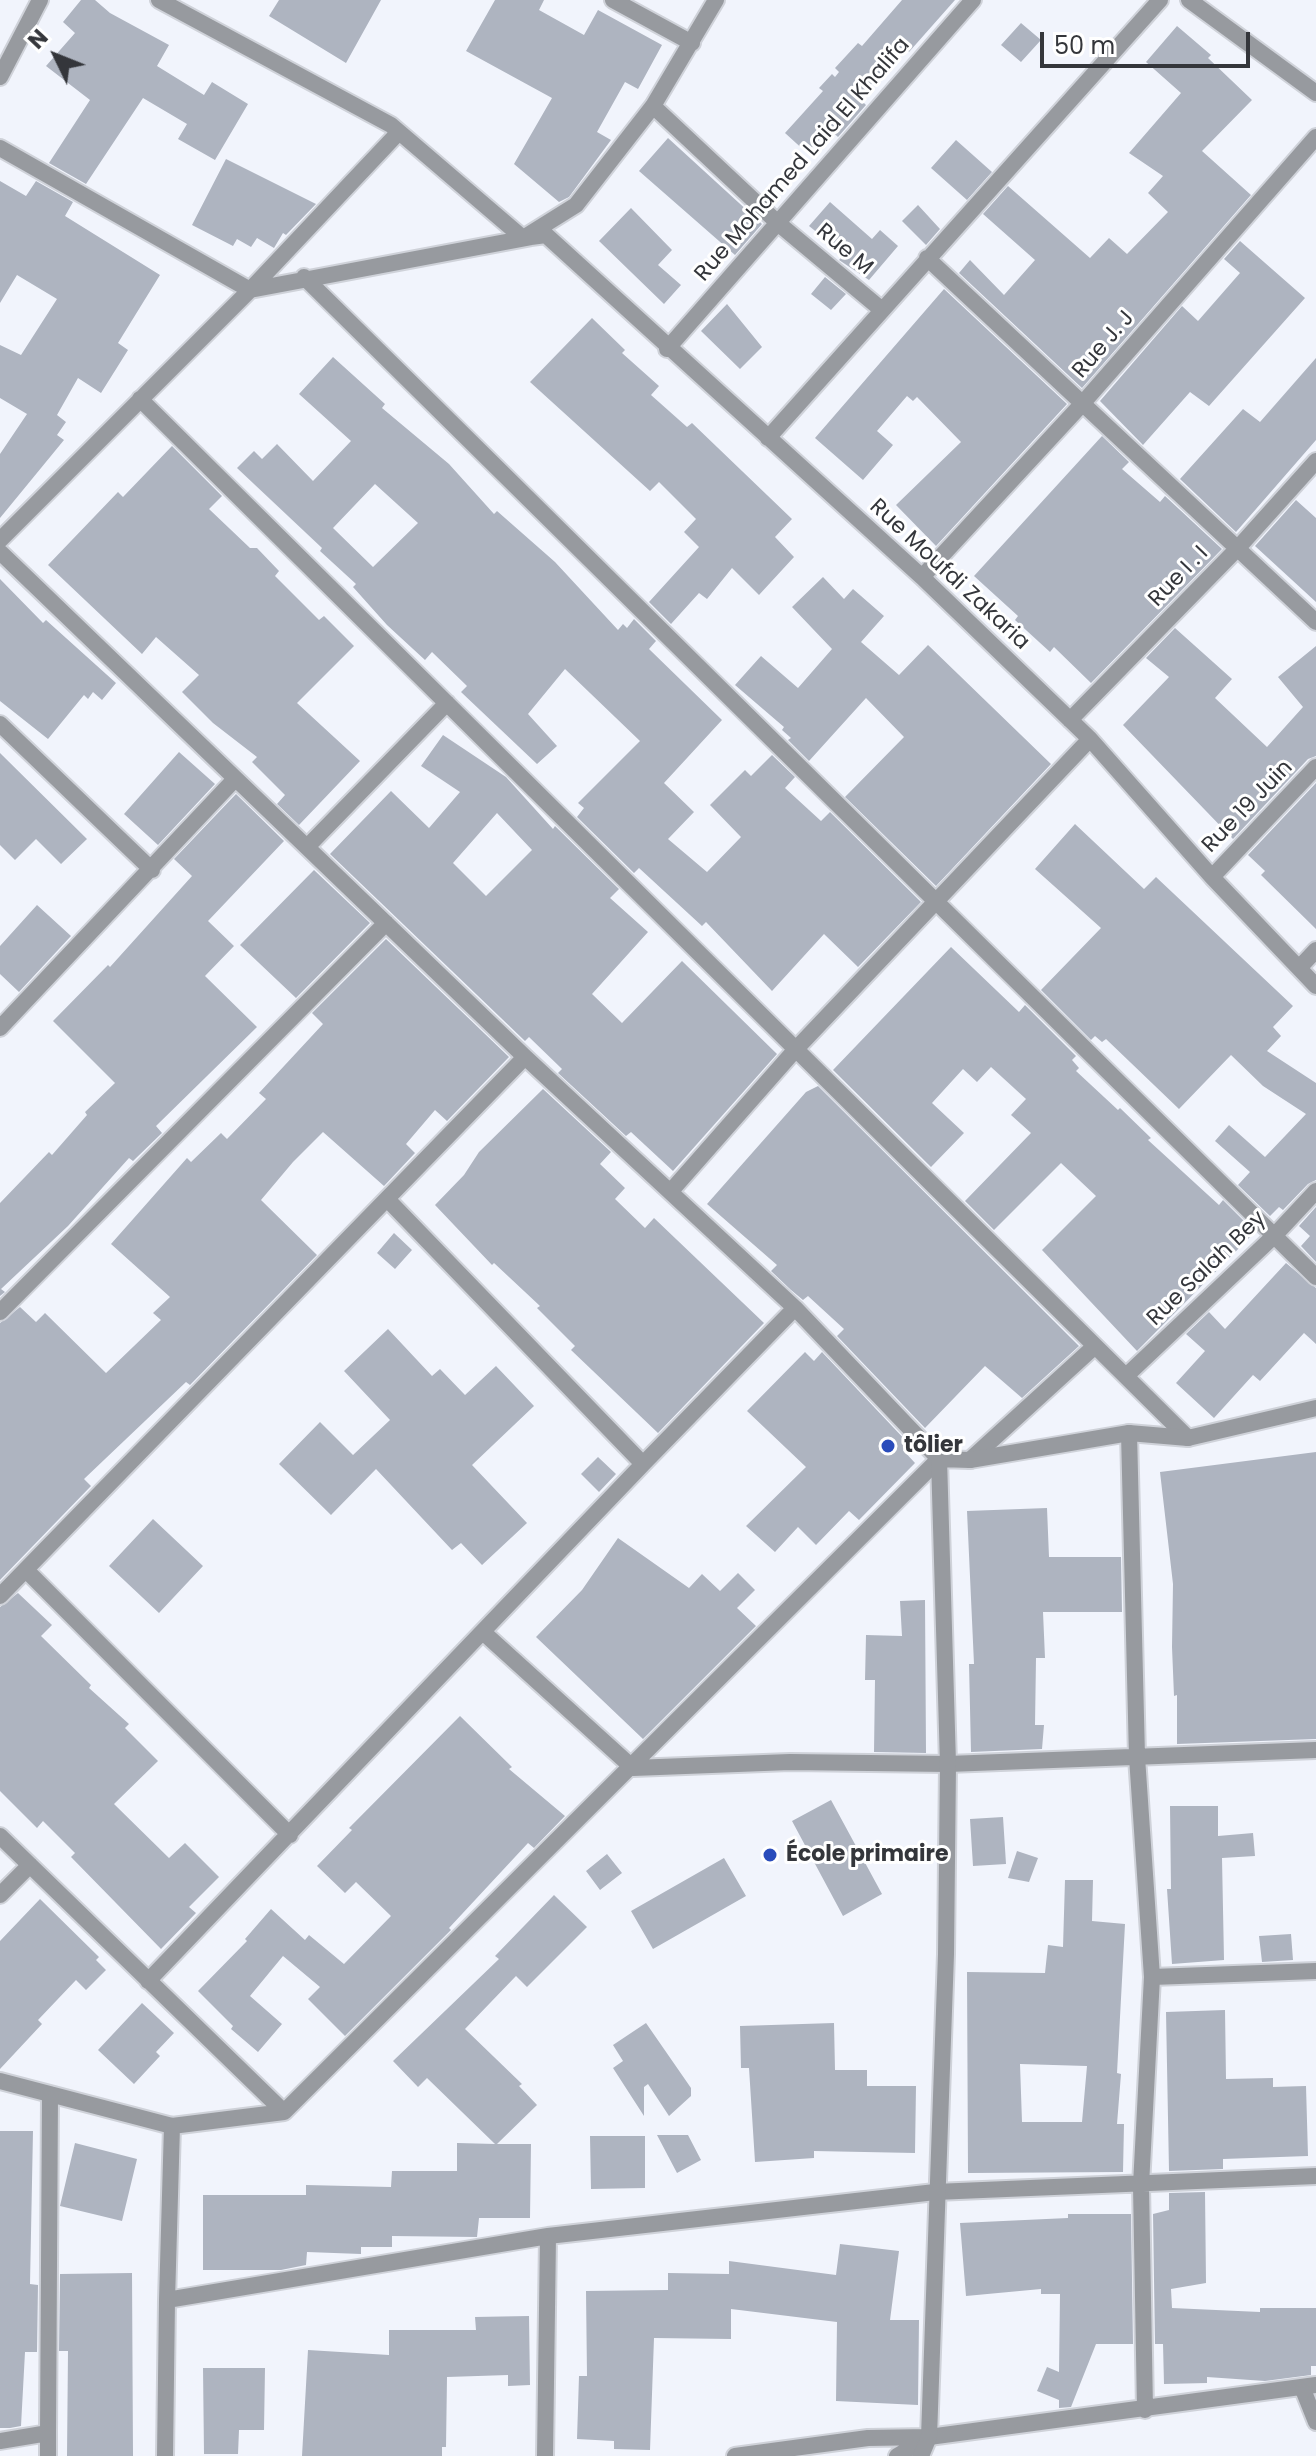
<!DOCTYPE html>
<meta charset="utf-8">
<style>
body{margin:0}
#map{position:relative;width:1316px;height:2456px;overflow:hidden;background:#f1f4fc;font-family:Poppins,sans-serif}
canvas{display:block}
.north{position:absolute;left:16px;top:16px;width:80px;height:80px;-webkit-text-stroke:6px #fff;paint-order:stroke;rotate:313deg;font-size:22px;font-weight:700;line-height:32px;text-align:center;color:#34363b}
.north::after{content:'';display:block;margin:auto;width:28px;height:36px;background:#34363b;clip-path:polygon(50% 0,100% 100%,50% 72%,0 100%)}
.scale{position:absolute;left:1040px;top:32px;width:210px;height:36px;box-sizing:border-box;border:4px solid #34363b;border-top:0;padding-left:10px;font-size:24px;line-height:28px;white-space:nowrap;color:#34363b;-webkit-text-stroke:6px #fff;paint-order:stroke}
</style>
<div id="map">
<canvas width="1316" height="2456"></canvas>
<div class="north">N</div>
<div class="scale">50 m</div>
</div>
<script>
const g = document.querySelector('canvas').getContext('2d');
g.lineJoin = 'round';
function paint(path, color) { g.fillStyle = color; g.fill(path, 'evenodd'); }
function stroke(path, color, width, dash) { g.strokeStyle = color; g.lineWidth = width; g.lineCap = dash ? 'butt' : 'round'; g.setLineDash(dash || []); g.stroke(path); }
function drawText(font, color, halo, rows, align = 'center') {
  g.font = font + ' Poppins,sans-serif'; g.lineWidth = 6; g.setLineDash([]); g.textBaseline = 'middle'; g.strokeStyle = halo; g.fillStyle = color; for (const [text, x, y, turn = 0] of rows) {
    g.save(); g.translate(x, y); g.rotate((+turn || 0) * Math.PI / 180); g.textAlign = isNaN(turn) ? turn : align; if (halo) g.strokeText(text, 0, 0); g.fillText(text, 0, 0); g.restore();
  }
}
paint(new Path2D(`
 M81 0H95L110 13 169 45 157 66 204 95 212 82 248 104 215 160 178 139 187 124 143 98 86 184 49 163 90 100 46 66 75 33 63 22Z
 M279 0H381L346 63 269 16Z
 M495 0H544L539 10 584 35 598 10 662 45 638 89 625 82 597 132 611 140 569 197 559 202 514 164 552 98 466 51Z
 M902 0H955L909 52 904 48 859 98 866 105 838 137 829 129 807 153 785 133 823 91 819 88 832 74 835 77 839 72 835 68 858 43 862 46Z
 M1021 23 1041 40 1021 62 1001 45Z
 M1177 26 1211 55 1208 58 1252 100 1202 151 1251 195 1082 388 959 273 970 260 1004 295 1035 260 983 214 1008 186 1090 258 1109 238 1127 254 1168 212 1148 193 1163 176 1129 153 1181 93 1146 62Z
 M668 138 762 224 735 255 639 171Z
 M956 140 992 172 967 200 931 168Z
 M226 159 316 204 286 235 283 233 274 248 257 238 251 247 237 239 233 246 192 225Z
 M0 181 26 196 36 181 73 202 65 216 160 275 118 343 128 350 101 393 78 378 57 415 66 422 57 435 64 440 0 518V454L27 414 0 398V345L21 355 57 299 17 275 0 303Z
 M830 202 872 239 880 230 898 246 869 280 839 260 844 254 809 226Z
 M918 205 940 229 926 245 902 221Z
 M631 208 672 250 658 265 681 285 664 304 599 241Z
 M1240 241 1305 298 1209 406 1190 392 1143 445 1100 401 1182 306 1198 321 1240 273 1224 259Z
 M825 277 846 294 831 310 811 294Z
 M944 289 1067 404 936 546 896 505 961 442 917 397 913 401 907 396 877 431 893 445 863 480 815 438Z
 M727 304 762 347 740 369 701 331Z
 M592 318 625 350 622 353 659 386 651 395 687 427 692 423 792 519 775 537 794 557 759 595 732 568 707 599 699 593 671 624 649 602 699 547 684 532 696 519 659 482 650 491 530 382Z
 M333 357 385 404 382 408 449 464 494 514 497 511 555 562 618 630 623 624 627 628 634 619 656 641 649 649 722 720 664 783 694 812 668 839 707 872 741 837 710 805 745 770 751 776 772 755 795 777 785 788 821 821 830 812 921 902 858 967 824 934 772 991 706 922 702 926 639 868 634 873 577 817 584 808 578 803 640 741 565 669 528 714 557 746 537 764 461 692 467 686 432 652 425 660 387 625 353 587 356 584 320 551 322 548 237 468 254 451 262 459 277 444 313 481 351 441 299 394ZM375 484 418 523 373 567 333 528Z
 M1316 358V440L1236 532 1180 479 1243 409 1260 422Z
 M1102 436 1129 462 1122 469 1160 502 1165 496 1222 549 1091 683 1054 647 1050 652 1015 620 1018 616 974 576Z
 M172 446 222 496 209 509 250 548H257L279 571 275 576 319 620 324 616 354 646 297 703 360 761 299 825 277 804 285 795 252 762 257 757 213 723 182 692 199 675 156 637 142 654 48 565 118 492 123 497Z
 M1296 500 1316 518V602L1255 546Z
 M823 577 844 599 853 589 884 616 861 642 899 675 928 645 1051 764 936 886 845 797 904 737 866 698 809 761 788 740 791 738 782 730 784 727 735 685 761 656 798 688 832 649 792 607Z
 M0 579 43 623 46 620 116 683 102 700 93 692 88 699 84 695 48 739 0 701Z
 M1175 628 1232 679 1215 698 1267 747 1303 707 1278 677 1316 646V756L1308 759 1233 839 1123 725 1169 677 1146 658Z
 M443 735 506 777 553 829 555 826 619 889 610 898 648 932 592 994 622 1023 682 961 777 1054 673 1171 631 1132 626 1136 558 1073 562 1069 529 1037 525 1041 330 854 391 791 429 828 460 792 421 766ZM497 813 532 850 486 896 453 863Z
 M179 752 215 784 158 845 124 814Z
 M0 753 87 839 61 864 36 839 15 860 0 845Z
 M1316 783V929L1261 875 1265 871 1248 855Z
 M236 794 284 841 208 921 234 946 205 976 257 1027 156 1126 162 1133 133 1161 129 1158 68 1226 1 1289 5 1292 0 1296V1203L49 1152 52 1155 87 1115 85 1112 115 1083 53 1021 108 965 110 967 192 876 174 859Z
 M1075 824 1144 889 1156 877 1293 1006 1273 1027 1281 1036 1267 1051 1316 1083V1180L1308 1184 1283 1210 1279 1207 1270 1216 1238 1185 1250 1172 1215 1141 1229 1125 1265 1157 1306 1114 1263 1086 1231 1055 1179 1109 1106 1039 1102 1042 1095 1036 1091 1040 1041 990 1101 928 1035 869Z
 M314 870 370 923 296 998 240 945Z
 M37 905 71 936 19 992 0 974V946Z
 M386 939 509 1057 447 1121 435 1110 406 1144 415 1153 384 1186 323 1132 293 1162 261 1200 317 1255 190 1385 186 1382 84 1479 91 1486 0 1580V1323L20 1307 36 1322 45 1313 106 1373 161 1320 153 1313 170 1297 111 1244 187 1158 191 1162 221 1133 227 1139 266 1099 259 1093 323 1024 312 1013Z
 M951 947 1019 1012 1025 1005 1076 1056 1072 1060 1079 1068 1076 1071 1118 1110 1120 1108 1151 1138 1148 1140 1219 1205 1223 1200 1255 1232 1137 1351 1042 1250 1096 1196 1061 1163 994 1230 965 1201 1031 1133 1011 1115 1026 1099 991 1067 977 1082 963 1069 932 1103 964 1133 931 1167 833 1070Z
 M818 1086 1079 1346 1022 1398 985 1366 925 1428 837 1336 844 1329 808 1296 803 1300 791 1290 771 1271 777 1265 707 1204 806 1092Z
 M543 1089 611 1152 600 1164 625 1188 615 1199 645 1228 654 1218 764 1323 658 1433 571 1350 575 1346 537 1308 540 1306 494 1263 492 1265 435 1205 464 1175 479 1152Z
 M1316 1207V1262L1301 1246 1310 1236 1299 1226Z
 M394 1233 412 1250 395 1269 377 1253Z
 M1286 1263 1316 1288V1344L1304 1333 1260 1381 1253 1375 1214 1418 1176 1383 1205 1351 1186 1334 1209 1312 1225 1329Z
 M388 1329 432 1376 440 1369 465 1395 496 1366 534 1406 472 1465 527 1523 482 1565 461 1543 452 1550 376 1469 331 1515 279 1464 320 1422 353 1455 390 1420 344 1371Z
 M805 1352 814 1361 822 1352 909 1444 903 1450 915 1463 859 1520 849 1511 816 1545 798 1527 775 1552 746 1526 806 1467 747 1411Z
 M1316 1452V1739L1177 1744V1695L1174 1696 1172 1647 1173 1584 1160 1472Z
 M598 1457 616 1474 599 1492 581 1474Z
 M1047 1508 1049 1557H1121L1122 1612H1043L1045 1658H1036L1035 1725H1044L1042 1749 971 1752 969 1664H974L967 1511Z
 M153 1519 203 1566 159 1613 109 1566Z
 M618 1538 689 1588 702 1574 720 1591 738 1573 755 1590 737 1608 756 1626 643 1739 536 1637 582 1590Z
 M18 1593 52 1625 41 1636 91 1685 89 1688 129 1724 125 1728 158 1761 114 1804 169 1858 185 1843 219 1877 189 1907 196 1913 161 1949 71 1857 75 1853 43 1821 37 1828 0 1791V1607Z
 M925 1600 926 1753 874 1752 875 1680H865L866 1635 902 1636 900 1601Z
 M460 1716 512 1767 509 1769 565 1816 534 1848 528 1843 449 1928 451 1930 345 2036 308 1999 320 1987 283 1956 250 1996 282 2024 258 2052 231 2029 233 2026 198 1991 247 1941 245 1939 271 1909 305 1940 309 1935 344 1964 391 1916 356 1882 345 1893 317 1866 352 1830 349 1828Z
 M831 1800 882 1894 843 1916 792 1821Z
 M1170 1806H1218V1836L1253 1833 1255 1856 1222 1858 1224 1960 1172 1964 1167 1889H1171Z
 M1003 1817 1006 1864 973 1866 970 1819Z
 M1017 1851 1038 1858 1029 1882 1008 1878Z
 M607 1854 622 1873 600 1890 586 1871Z
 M724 1858 746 1896 653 1949 631 1911Z
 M1065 1880H1093L1092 1921 1125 1924 1117 2073 1121 2074 1117 2124H1124L1123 2172 968 2173 967 1972 1045 1973 1048 1945 1063 1947ZM1020 2064 1087 2066 1082 2122H1022Z
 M554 1895 587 1927 527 1987 516 1976 465 2029 522 2084 519 2086 537 2105 497 2144H531L530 2218H479L477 2237 392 2236V2247H361V2254L307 2252 306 2265 281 2270H203V2195H306V2185L391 2187 392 2171H457V2143L495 2144 427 2078 418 2087 393 2061 499 1959 495 1956Z
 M40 1899 99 1957 96 1960 106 1970 86 1990 76 1980 38 2020 42 2024 0 2069V1941Z
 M1291 1934 1293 1960 1262 1962 1259 1936Z
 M142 2003 174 2033 156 2052 160 2056 134 2084 98 2050Z
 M1225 2010 1226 2079 1273 2078V2087L1306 2086 1308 2156 1223 2159V2169L1169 2171 1166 2012Z
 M646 2023 691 2088V2096L669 2116 648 2084 644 2087V2116L613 2068 623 2061 613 2045Z
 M834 2023 835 2070H867V2086H916L915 2153 814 2151V2158L755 2162 749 2068H741L740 2026Z
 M0 2131H33L30 2284 38 2285 37 2352H25L21 2426 10 2428H0Z
 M657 2135H688L701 2160 677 2173Z
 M590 2136H645V2188L591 2189Z
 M75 2143 137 2159 122 2221 60 2206Z
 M1205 2192 1206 2283 1171 2289 1172 2308 1260 2312V2308H1316V2366H1311V2375L1265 2381 1207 2377V2383L1164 2384 1163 2344H1155L1153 2214 1169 2210V2193Z
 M1068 2214H1131L1133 2344H1096L1071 2407 1059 2408V2400L1037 2391 1047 2367 1059 2372 1060 2294H1041V2289L966 2296 960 2223 1068 2218Z
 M840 2244 899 2251 890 2320H919L918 2405 836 2401 837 2322 731 2309V2339L654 2338 650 2450 614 2449V2441L577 2439 579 2376H587L586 2291 668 2290V2273L729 2274V2261L836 2275Z
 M132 2273 133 2456H67L68 2351H59L60 2274Z
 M529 2316 530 2385 508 2386V2375L447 2377 446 2447H442V2456H302L308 2350 389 2355V2330H476L475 2317Z
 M203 2368H265L264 2430H239L238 2454H204Z`), '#aeb4c0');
const minor = new Path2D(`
 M159 0 391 125 523 238
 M613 0 692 43
 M1189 0 1316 93
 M0 77 40 0
 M653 106 779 224 882 310
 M0 148 250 290 399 132
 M528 235 576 205 653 106 716 0
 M523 238 546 235 922 577 1090 739 1212 877 1316 986
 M927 258 1316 622
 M304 277 1316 1277
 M667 349 973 0
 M140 399 1188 1438
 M768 438 1160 0
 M0 540 250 290 532 237
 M0 552 525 1057 795 1308 939 1459 284 2112 172 2126 167 2300
 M922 577 1082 404 1316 137
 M1070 720 1237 549 1316 461
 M0 724 152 870
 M308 846 447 703
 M1212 877 1316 767
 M1299 968 1316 950
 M0 1028 235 779
 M671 1191 796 1049 1090 739
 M388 1200 643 1464 795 1308
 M0 1312 386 923
 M1126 1376 1274 1236 1316 1191
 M1129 1433 1137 1757 1152 1977 1141 2185 1145 2410
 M970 1460 1095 1346
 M26 1570 290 1835
 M0 1596 525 1057
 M484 1633 633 1768 790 1762 948 1764 1316 1750
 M0 1836 284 2112
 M0 1895 30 1865
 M1152 1977 1316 1971
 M148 1981 643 1464
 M0 2081 172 2126
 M1302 2387 1316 2422
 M48 2433 50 2094
 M0 2441 48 2433V2456
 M165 2456 167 2300 548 2236 935 2192 1316 2176
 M545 2456 548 2236
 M735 2456 868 2438 929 2437 1316 2385
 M897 2456 927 2438`);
const tertiary = new Path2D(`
 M921 2456 929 2437 946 1954 948 1764 939 1459 970 1460 1129 1433 1188 1438 1316 1408`);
stroke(minor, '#cfd2d9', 20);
stroke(tertiary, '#cfd2d9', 20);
stroke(minor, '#979a9f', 16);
stroke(tertiary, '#979a9f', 16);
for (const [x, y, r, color] of [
 [888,1446,8,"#2a4cbb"],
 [770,1855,8,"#2a4cbb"]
]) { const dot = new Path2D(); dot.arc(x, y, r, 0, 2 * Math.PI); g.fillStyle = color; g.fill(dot); stroke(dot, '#fff', 3); }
drawText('22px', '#34363b', '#fff', [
 ["Rue Mohamed Laid El Khalifa",803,160,-49],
 ["Rue M",844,250,40],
 ["Rue J. J",1104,345,-49],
 ["Rue Moufdi Zakaria",949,575,43],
 ["Rue I . I",1179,577,-46],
 ["Rue 19 Juin",1248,807,-46],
 ["Rue Salah Bey",1207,1269,-44]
]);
drawText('bold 22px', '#34363b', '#fff', [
 ["tôlier",904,1446],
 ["École primaire",786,1855]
], 'left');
</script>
